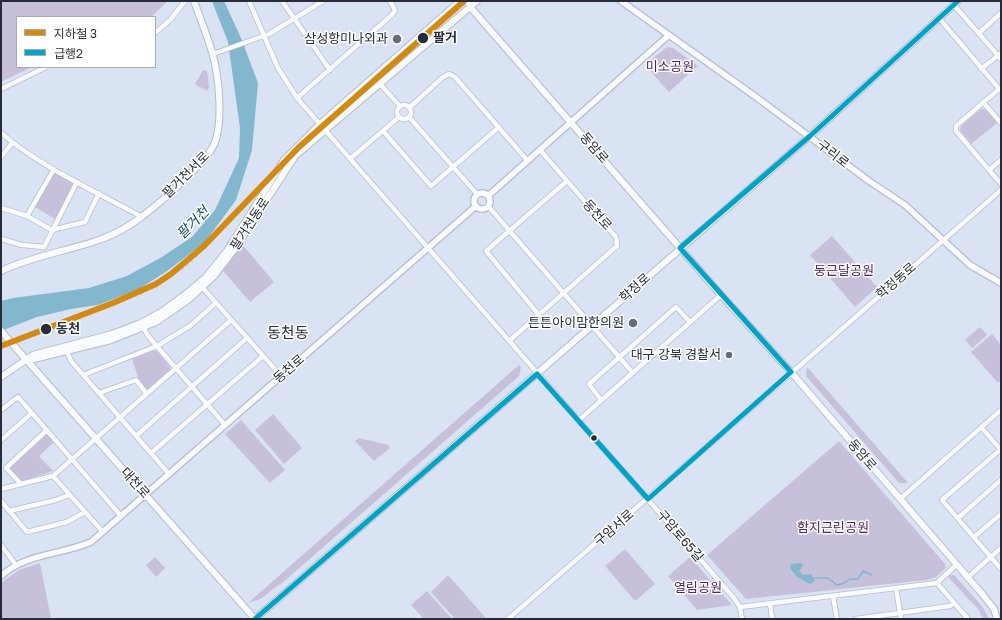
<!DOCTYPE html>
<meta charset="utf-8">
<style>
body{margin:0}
#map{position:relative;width:1002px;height:620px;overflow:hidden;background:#dae3f4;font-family:"Golos Text","Noto Sans KR",sans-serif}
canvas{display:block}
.frame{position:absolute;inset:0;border:2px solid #272c38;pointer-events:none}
.legend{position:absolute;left:16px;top:16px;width:140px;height:52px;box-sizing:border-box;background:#fff;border:1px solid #a9abaf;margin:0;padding:5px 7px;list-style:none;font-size:12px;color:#272c38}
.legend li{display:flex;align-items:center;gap:8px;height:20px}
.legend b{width:20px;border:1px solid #a9abaf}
</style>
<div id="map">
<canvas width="1002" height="620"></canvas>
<div class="frame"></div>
<ul class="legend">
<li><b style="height:5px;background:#d28a12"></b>지하철 3</li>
<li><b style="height:5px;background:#02a3c6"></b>급행2</li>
</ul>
</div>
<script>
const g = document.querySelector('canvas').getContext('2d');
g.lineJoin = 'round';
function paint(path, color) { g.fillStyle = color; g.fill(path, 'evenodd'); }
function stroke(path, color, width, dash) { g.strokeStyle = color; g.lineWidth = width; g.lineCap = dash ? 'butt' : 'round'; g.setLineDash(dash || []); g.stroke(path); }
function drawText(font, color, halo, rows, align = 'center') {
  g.font = font + ' "Golos Text","Noto Sans KR",sans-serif'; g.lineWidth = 3; g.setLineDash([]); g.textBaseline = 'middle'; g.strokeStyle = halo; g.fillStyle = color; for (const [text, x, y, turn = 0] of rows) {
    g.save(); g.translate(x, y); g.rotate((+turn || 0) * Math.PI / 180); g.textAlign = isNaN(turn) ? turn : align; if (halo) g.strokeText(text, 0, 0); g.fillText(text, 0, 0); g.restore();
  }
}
paint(new Path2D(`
 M1 1H168L151 17H17V67H32L1 82Z
 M667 47 673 48 698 66 669 92 645 65Z
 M203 70 207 71 209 87 207 91 195 84Z
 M981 109H985L997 123 971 144 960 130 961 126Z
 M56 172 72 182 73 186 55 219 35 207 52 174Z
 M832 236 877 287 855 307 810 255Z
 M242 244 274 282 250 302 223 271Z
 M980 327 987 335 972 348 965 340Z
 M992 334 1001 345V380L998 383 971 352Z
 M153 351H157L170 367V372L150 389H146L139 380 132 359Z
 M519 365 521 367 519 376 281 584C267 591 266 600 249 602Z
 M807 367 908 483H899L806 376Z
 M273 414 302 448 284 464 255 430Z
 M241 420 285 470 270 483 225 434Z
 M47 434 54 442 39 456 53 471 20 482 8 469Z
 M359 438 388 445 390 448 374 461 355 441Z
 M839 441 945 564 946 568 936 577 927 580 746 599 707 555Z
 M625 549 655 584 635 601 605 566Z
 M155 557 165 568 156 577 146 565Z
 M690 557 732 605 697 610 668 576Z
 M40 563 51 619H1V583L19 570Z
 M448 575 485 617 483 619H455L431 592Z
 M951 575H954L982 606 989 619H983L978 609 948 577Z
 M427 591 452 619H424L411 605Z`), '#c7c0da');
paint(new Path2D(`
 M212 1H224L241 38 258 83 252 150 236 200 205 242 167 271 139 289 98 305 71 309 37 317 1 331V301L13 298 89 288 127 276 162 257 192 237 215 210 239 158 240 128 228 42Z
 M801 563 803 566 799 571 803 575 811 574 815 581 810 584 797 577 790 568 791 564Z`), '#82b7ce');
stroke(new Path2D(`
 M814 578H828L837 585 844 583 850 579H858L863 571 872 575`), '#82b7ce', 1.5);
const minor = new Path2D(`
 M249 1 278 68 297 98 734 598 740 607 742 619
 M282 1 330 70
 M954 5 1001 59
 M939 18 1001 91
 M155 33 170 20 185 1
 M979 33 1001 13
 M213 54 269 34 323 1
 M981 69 1001 53
 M380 84 400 106
 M1 89 46 67
 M999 89 956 126V131L1001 184
 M297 98 393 14 395 10 390 1
 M983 102 1001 123
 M397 112a7 7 0 1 1 14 0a7 7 0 1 1-14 0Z
 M409 108 443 77 449 74 455 77 527 160
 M409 117 477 194
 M383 131 431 186 499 127
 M1 133C42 168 95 191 142 217
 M1 157 12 143
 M351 158 399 117
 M989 170 1001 160
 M488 206 633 373
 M1 208 27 216 52 230 85 222 99 193
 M27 216 54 169
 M1 239 22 245 44 247
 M44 247 77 182
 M202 287 281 376
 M539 315 486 251 567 181
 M143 327 149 337 225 425
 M509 341 617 246 616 237 540 150
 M67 351 71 361 169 474
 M83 375 157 346 190 326 216 303
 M99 393 136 380 147 394
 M601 400 589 384 676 307 690 322
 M1 410 18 397 121 516
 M579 420 721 295
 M981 427 1001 450
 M136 436 247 338
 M1 440 32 413
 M1000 450 942 500 1001 569
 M151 453 263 356
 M53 476 103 532
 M21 484 6 468 47 430
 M1 489 53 476 231 320
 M900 499 1001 410
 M1 501 27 532 67 522 85 512
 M9 511 56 500 69 495
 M958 518 1001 480
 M974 537 1001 514
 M1 545 16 565
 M967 578 1001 548
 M937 583 968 619
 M896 588 901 619
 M833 596 837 619
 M770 603 772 619
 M740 607 937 583 956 565
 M508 619C673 477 837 333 1001 190
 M856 619 950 606 954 603`);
const tertiary = new Path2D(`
 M621 1 756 97 869 181 905 205 970 265 1001 283
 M474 201a8 8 0 1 1 16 0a8 8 0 1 1-16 0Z
 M488 196 669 35
 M1 576C26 553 61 555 91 542L476 206`);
const secondary = new Path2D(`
 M468 1 471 8 721 295 791 372 983 595 994 609 997 619
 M1 271C30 257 62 252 93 242 123 233 144 216 167 196 182 182 199 167 211 150 225 130 219 75 212 52 207 35 200 18 194 1
 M1 331 255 619
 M30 360 111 340 156 322 188 300 214 276 234 250 295 156 477 1
 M1 377 33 355 112 334 141 323 163 311 187 293 206 277 227 251 284 160 320 124 460 1
 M255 619 810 136 958 1`);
stroke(minor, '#b6bcca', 6);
stroke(tertiary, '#b6bcca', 8);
stroke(secondary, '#b6bcca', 8);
stroke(minor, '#f9fbfd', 4.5);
stroke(tertiary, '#f9fbfd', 5.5);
stroke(secondary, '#f9fbfd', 6);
stroke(new Path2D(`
 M1 348 139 295 161 283 189 264 301 147 467 1`), '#c0c2c6', 1.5, [2, 4]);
stroke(new Path2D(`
 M255 619 537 374 648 499 791 372 680 248 810 136 958 1`), '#02a3c6', 5);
stroke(new Path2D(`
 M1 346 113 303 156 284 171 274 204 246 299 147 464 1`), '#d28a12', 6);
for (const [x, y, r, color] of [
 [423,38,6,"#272c38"],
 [397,39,5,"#666c7a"],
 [633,323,5,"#666c7a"],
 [46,329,6,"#272c38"],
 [729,355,4,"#666c7a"],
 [594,438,3.5,"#272c38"]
]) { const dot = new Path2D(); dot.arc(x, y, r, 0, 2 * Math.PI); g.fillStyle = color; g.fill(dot); stroke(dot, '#fff', 1.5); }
drawText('bold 13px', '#272c38', '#fff', [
 ["팔거",433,38],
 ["동천",56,329]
], 'left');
drawText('13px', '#272c38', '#fff', [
 ["삼성항미나외과",388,39],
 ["튼튼아이맘한의원",624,323],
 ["대구 강북 경찰서",721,355]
], 'right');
drawText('13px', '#4d2665', '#fff', [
 ["미소공원",670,67],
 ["둥근달공원",844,271],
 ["함지근린공원",833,528],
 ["열림공원",698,588]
]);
drawText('13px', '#272c38', '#fff', [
 ["동암로",594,148,49],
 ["구리로",833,154,38],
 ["팔거천서로",186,175,-45],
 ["동천로",597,215,48],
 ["팔거천동로",250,224,-57],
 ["학정동로",896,281,-41],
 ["학정로",635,288,-42],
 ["동천로",289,369,-41],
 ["동암로",862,455,50],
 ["대천로",135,483,48],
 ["구암서로",614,528,-41],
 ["구암로65길",680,536,49]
]);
drawText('italic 14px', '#0e4c5e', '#fff', [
 ["팔거천",193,223,-45]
]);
drawText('15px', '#272c38', '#fff', [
 ["동천동",288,333]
]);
</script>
